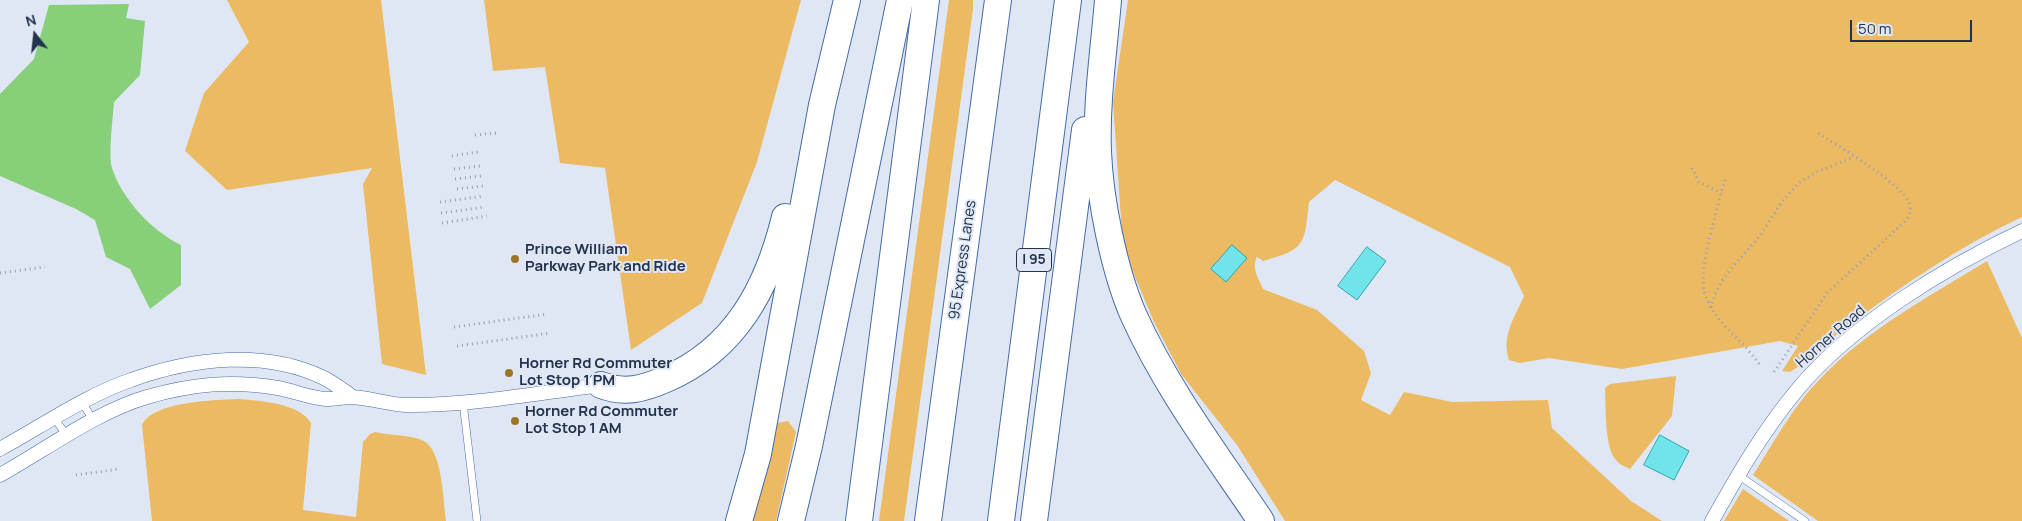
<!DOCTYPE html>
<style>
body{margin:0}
#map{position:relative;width:2022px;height:521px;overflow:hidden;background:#dfe7f5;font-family:Manrope,sans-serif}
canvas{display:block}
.north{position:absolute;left:10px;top:10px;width:50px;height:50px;-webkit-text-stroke:4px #dfe7f5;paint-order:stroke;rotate:344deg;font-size:14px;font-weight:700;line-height:20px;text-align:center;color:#23334d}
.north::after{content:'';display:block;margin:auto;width:18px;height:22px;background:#23334d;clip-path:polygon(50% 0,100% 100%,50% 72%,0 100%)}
.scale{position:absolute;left:1850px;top:20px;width:122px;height:22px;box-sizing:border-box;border:2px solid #23334d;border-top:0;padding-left:6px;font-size:15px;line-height:18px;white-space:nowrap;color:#23334d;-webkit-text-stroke:4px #dfe7f5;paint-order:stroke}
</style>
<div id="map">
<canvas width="2022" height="521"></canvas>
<div class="north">N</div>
<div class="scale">50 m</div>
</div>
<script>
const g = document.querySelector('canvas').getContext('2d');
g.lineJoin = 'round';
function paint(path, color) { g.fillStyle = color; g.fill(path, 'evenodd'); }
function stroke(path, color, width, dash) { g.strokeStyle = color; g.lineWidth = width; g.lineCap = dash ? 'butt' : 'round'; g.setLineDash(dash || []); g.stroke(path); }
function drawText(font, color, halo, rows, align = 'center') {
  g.font = font + ' Manrope,sans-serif'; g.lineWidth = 4; g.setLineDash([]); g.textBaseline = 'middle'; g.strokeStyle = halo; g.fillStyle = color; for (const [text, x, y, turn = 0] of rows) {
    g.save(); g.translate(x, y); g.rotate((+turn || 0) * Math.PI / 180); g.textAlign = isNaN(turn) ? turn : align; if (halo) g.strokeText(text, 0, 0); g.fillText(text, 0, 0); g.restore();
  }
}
paint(new Path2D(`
 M227 0H381L426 375 382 364 363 184 372 168 227 190 185 151 204 93 249 42Z
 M484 0H801L757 162 702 303 631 350 605 168 560 163 545 67 493 71Z
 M949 0H973V9L904 521H879Z
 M1128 0H2022V217C1962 245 1906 283 1853 322 1831 337 1812 359 1790 372L1782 371 1798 346 1780 341 1622 369 1549 358 1520 363 1509 360C1501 336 1515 317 1524 296L1510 267 1335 180 1309 202C1304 244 1307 249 1263 261L1257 257C1251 268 1259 279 1263 289L1317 310 1364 351 1371 373 1361 400 1390 415 1404 392 1452 402 1548 400 1552 428 1631 501 1662 521H1285L1237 445 1181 374 1154 322 1123 248 1113 102Z
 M1987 261 2022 338V521H1818L1753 475C1774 442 1793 406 1821 378 1868 329 1930 296 1987 261Z
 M1676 376 1672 416 1630 469C1626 467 1620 465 1617 461 1604 450 1606 405 1605 388L1610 384Z
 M240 399C261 401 299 403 311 423L303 510 356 517 363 442 370 434 375 432C390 436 410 434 424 441 443 452 443 501 446 521H152L142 425C153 401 216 400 240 399Z
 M788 421 796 432 776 521H751L776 423Z
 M1743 489 1789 521H1724Z`), '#ebba63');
paint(new Path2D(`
 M129 4 126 18 145 21 140 75 114 102C113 117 108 156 112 168 122 199 152 231 181 245V285L150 309 130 269 106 257 95 220 76 209 0 176V94L34 59 49 5Z`), '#87cf78');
const building = new Path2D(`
 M1232 245 1247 258 1226 282 1211 269Z
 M1367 247 1386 261 1357 300 1338 286Z
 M1660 435 1689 451 1674 480 1644 465Z`);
paint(building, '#71e3ea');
stroke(building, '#29a7ad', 1);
const service = new Path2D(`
 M463 402 477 521
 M83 404 94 421
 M55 419 67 436
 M1738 475 1805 521`);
const minor = new Path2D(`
 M0 449C40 427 89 394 131 380 192 358 265 349 324 378 334 383 344 391 353 397
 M0 475C45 450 98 411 147 397 192 384 232 380 278 388 294 391 310 398 326 399 335 399 344 397 352 397 370 398 387 404 405 405 470 406 536 393 601 385
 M1712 521C1737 476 1763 431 1797 390 1852 324 1944 268 2022 231`);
const motorway = new Path2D(`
 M1108 0C1104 50 1096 101 1098 152 1100 200 1114 270 1133 314 1166 388 1216 454 1261 521
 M601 385C625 394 643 389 666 379 736 349 768 287 785 217
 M739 521 758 454 822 105 847 0
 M791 521 809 446 900 0
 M859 521 926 0
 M928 521 998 0
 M1001 521 1068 0
 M1034 521 1085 130`);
stroke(service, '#466aa6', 8);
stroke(minor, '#466aa6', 15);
stroke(motorway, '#466aa6', 28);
stroke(new Path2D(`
 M475 135 497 133
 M452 156 478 152
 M1692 168 1699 182 1721 193
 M454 169 480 166
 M455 179 481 176
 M1725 180C1718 206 1699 266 1704 290 1706 300 1712 310 1718 318 1733 337 1747 345 1761 367
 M457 189 483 186
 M440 202 484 196
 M441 213 485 207
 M442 223 487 216
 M0 273 45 267
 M1711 308C1716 280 1740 260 1757 239 1772 220 1782 196 1802 181 1817 170 1837 164 1854 157
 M454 327 548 314
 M457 346 551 333
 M1774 372 1827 293 1901 225C1907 220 1912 213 1910 205 1904 184 1836 145 1816 132
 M76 475 119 469`), '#95a0b3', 3, [1, 4]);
stroke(service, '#fff', 7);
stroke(minor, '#fff', 14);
stroke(motorway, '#fff', 26);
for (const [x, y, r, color] of [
 [515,259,5,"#9e7523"],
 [509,373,5,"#9e7523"],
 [515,421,5,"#9e7523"]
]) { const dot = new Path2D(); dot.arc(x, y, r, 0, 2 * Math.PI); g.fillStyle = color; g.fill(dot); stroke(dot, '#dfe7f5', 2); }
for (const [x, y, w] of [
 [1034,260,35]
]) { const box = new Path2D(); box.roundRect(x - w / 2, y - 11.5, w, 23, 4); g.fillStyle = '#dfe7f5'; g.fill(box); stroke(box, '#23334d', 1); }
drawText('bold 14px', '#23334d', null, [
 ["I 95",1034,260]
]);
drawText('bold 15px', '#23334d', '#dfe7f5', [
 ["Prince William",525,250],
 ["Parkway Park and Ride",525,267],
 ["Horner Rd Commuter",519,364],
 ["Lot Stop 1 PM",519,381],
 ["Horner Rd Commuter",525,412],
 ["Lot Stop 1 AM",525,429]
], 'left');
drawText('15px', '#23334d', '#dfe7f5', [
 ["95 Express Lanes",963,260,-82],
 ["Horner Road",1831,337,-41]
]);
</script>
